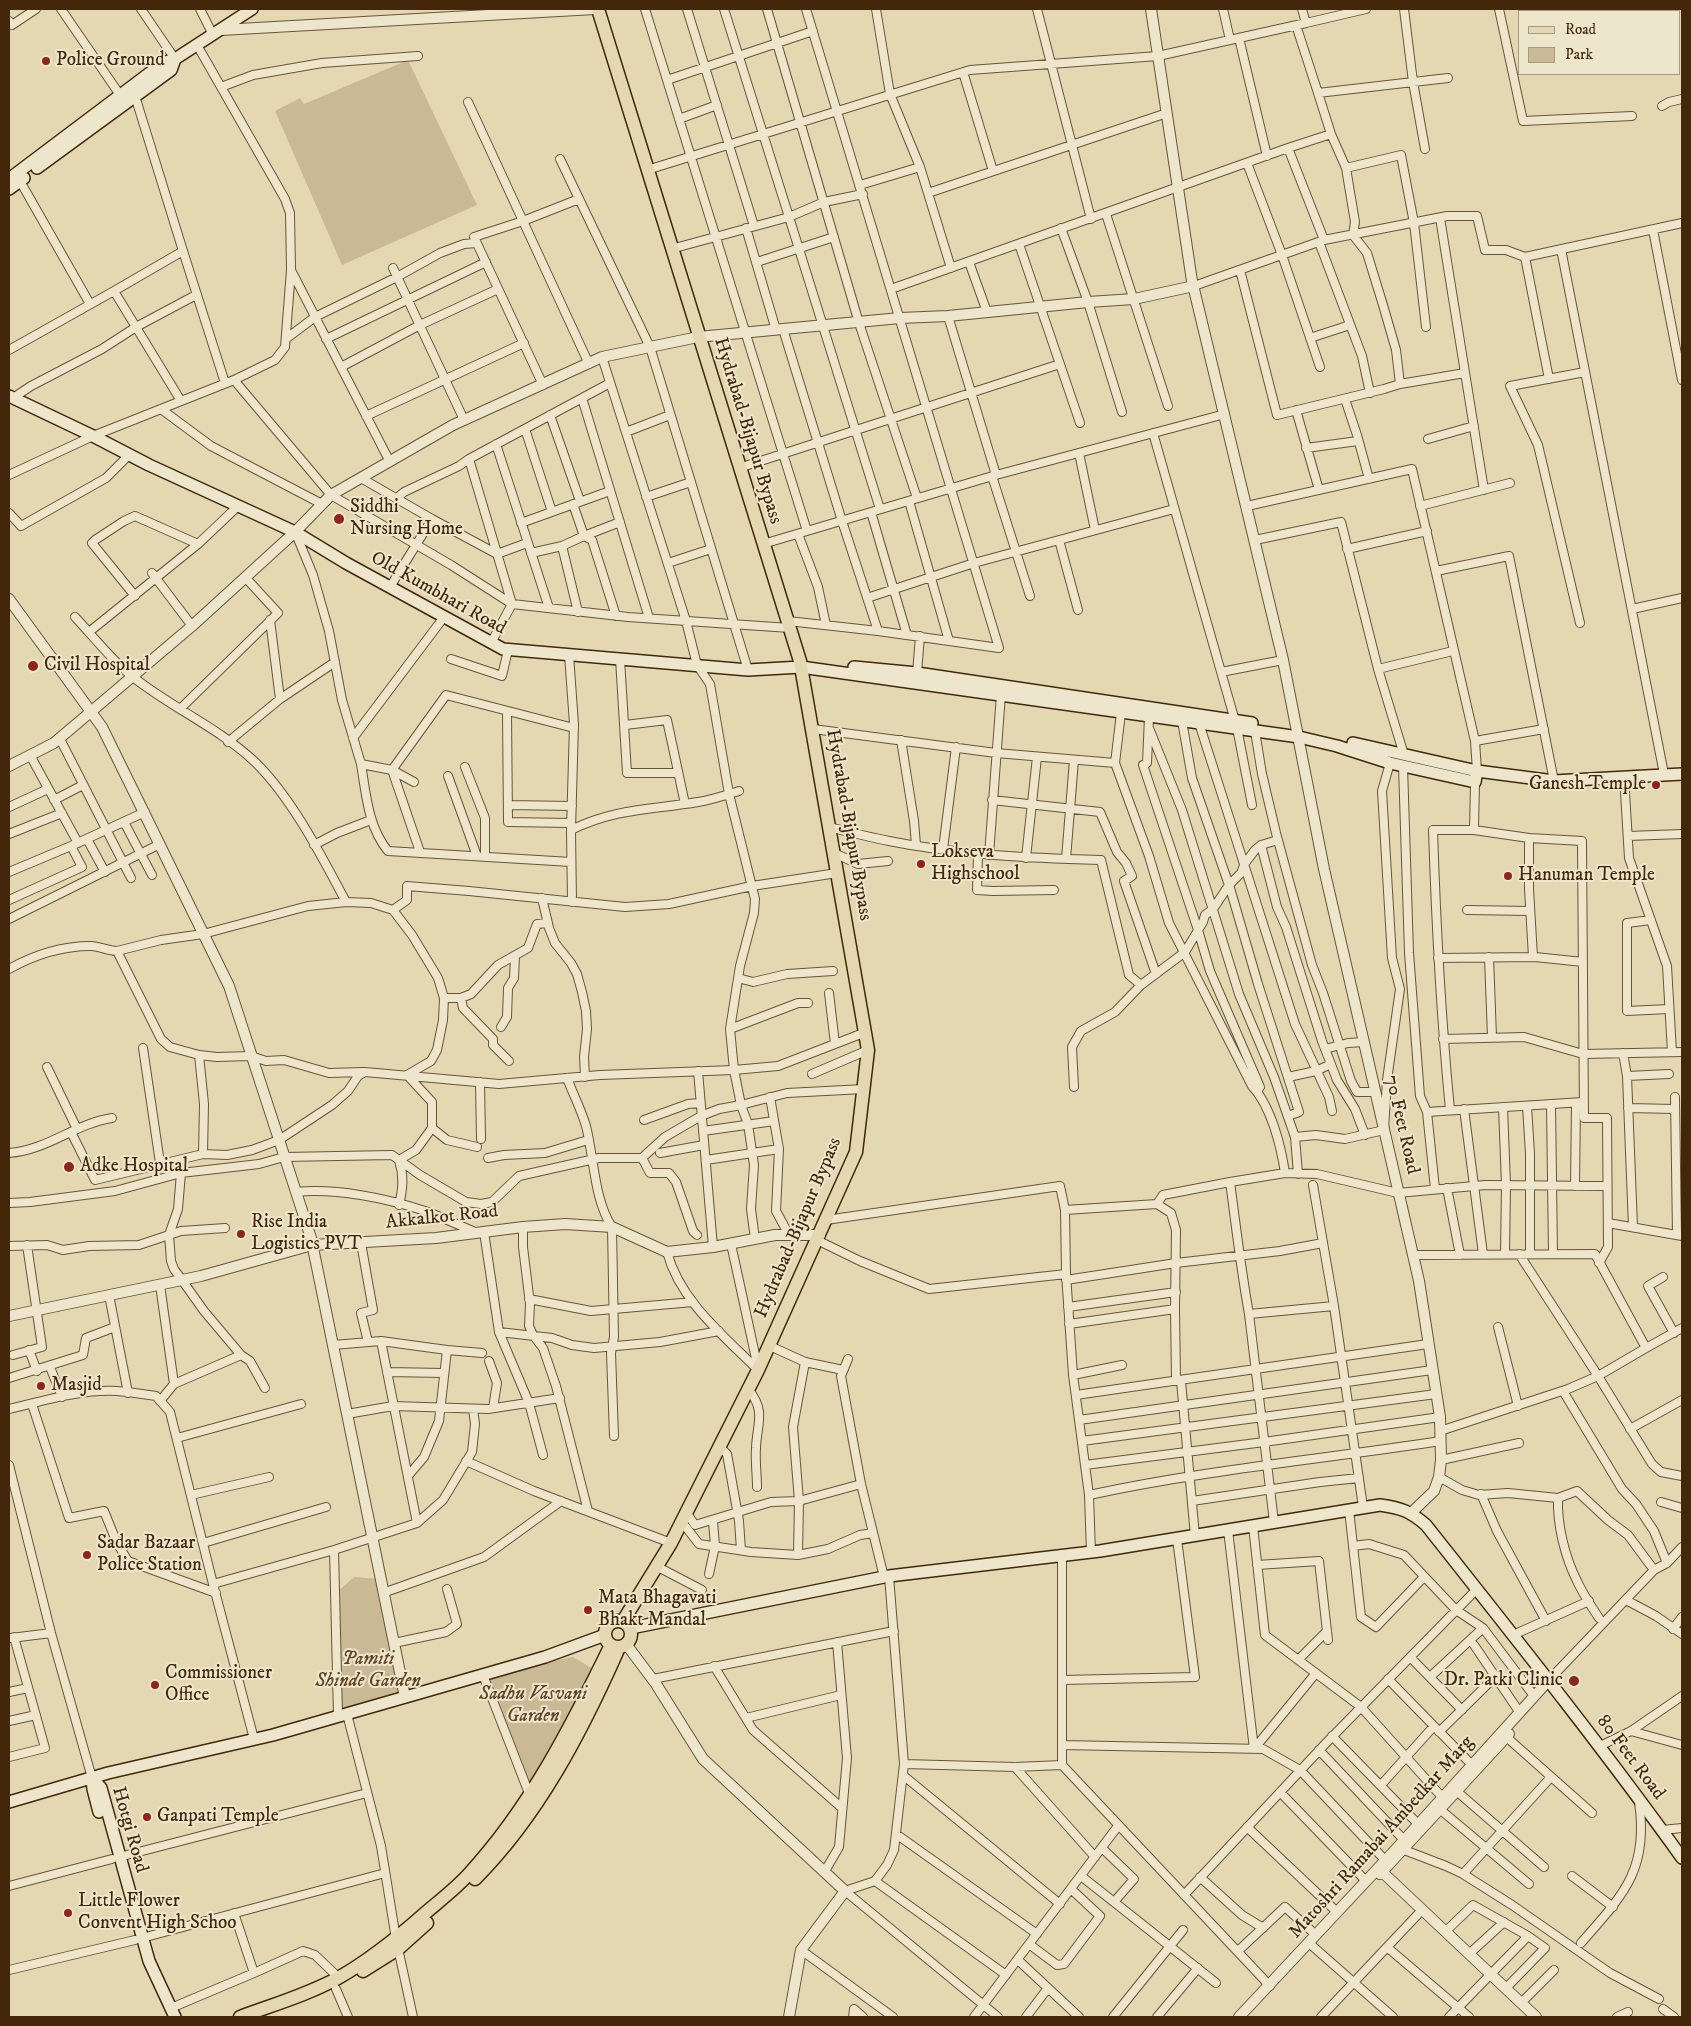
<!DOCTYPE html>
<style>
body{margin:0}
#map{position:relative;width:1691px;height:2026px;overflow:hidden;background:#e4d8b2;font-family:"IM FELL DW Pica",serif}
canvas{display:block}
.frame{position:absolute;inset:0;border:10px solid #44270a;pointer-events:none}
.legend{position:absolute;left:1518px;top:10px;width:162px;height:65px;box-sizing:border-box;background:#ede6cd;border:1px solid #a99a7f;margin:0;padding:6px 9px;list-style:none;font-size:15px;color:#44270a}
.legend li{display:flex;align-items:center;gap:10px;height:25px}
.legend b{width:25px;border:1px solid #a99a7f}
</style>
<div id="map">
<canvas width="1691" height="2026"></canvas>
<div class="frame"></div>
<ul class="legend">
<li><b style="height:6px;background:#e4d8b2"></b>Road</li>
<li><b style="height:14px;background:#c9ba95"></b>Park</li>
</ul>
</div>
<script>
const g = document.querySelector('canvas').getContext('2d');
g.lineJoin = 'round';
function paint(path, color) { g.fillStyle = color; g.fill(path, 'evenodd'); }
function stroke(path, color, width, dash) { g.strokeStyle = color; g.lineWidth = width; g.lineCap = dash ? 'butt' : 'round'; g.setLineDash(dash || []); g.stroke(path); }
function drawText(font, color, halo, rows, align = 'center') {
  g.font = font + ' "IM FELL DW Pica",serif'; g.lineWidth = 4; g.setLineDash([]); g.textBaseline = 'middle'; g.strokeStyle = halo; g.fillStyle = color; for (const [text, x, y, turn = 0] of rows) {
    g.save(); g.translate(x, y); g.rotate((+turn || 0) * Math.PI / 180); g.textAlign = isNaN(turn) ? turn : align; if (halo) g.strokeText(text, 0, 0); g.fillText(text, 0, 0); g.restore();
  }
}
paint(new Path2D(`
 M408 60 477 205 342 265 275 111 300 98 304 104Z
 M354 1577 381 1579 405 1697 338 1716 335 1594Z
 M573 1657 593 1669 533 1790 498 1728 483 1675Z`), '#c9ba95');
const minor = new Path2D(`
 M61 9 120 95
 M141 9 175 59
 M200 9 213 35
 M645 9 807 531
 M687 9 754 226
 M724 9 789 217 824 202 863 194
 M767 9 859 323 917 498
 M876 9 890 94 920 167
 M1037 9 1091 219
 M1223 9 1230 40
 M1404 9 1413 82 1425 149
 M1499 9 1523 121 1632 116
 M9 21 12 25 36 9
 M1306 23 1366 9
 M1296 25 1318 93
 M1239 38 1267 156
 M197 45 285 199 290 213 291 270 285 347 275 360 234 380
 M963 72 993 171
 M667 80 813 31
 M221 87 253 75 322 63 418 56
 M135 96 183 251
 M468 102 589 364
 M1662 106 1669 102 1682 99
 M679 119 717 105
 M1288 148 1331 134
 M560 159 650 347 748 670
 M1247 163 1282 255 1320 367
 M1346 168 1401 155 1414 223 1426 327
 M647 170 970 70 1158 56 1306 23 1302 9
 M20 181 90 304
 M860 185 920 167 951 268
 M928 193 1167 113
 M1106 214 1168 406
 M1440 218 1484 490
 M746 228 776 330
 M1061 228 1088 302 1122 412
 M1653 230 1682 380
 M1319 242 1362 356 1370 393
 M1019 244 1080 423
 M671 249 789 217 880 509
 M1561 249 1664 774
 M1525 257 1549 379
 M757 262 834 237
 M969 262 987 312
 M393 268 464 420
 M1240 270 1277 415 1384 389 1400 384 1465 373
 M292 272 390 462
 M1194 286 1324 240 1447 216H1477L1485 250H1506L1525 257 1682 223
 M891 289 1288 148 1324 240
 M114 291 183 251 225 383
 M948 316 996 475
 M783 329 842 521 878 631
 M287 338 315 317 397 277 440 253 464 244 476 243
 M1310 338 1350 325
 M326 339 486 262
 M9 350 114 291 181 401
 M602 357 686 621 697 665 710 684 729 794 755 899 754 913 740 966 730 1029 734 1070 741 1105 748 1124 754 1165 751 1209 755 1239
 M341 367 420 325 498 289
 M1400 384 1396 350 1383 305 1367 253 1353 235 1355 222 1346 168 1331 134 1318 93 1448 78
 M543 385 474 237 523 221 579 199
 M13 398 31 386 102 349 136 327 196 295
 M582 398 649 618
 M1345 399 1357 435 1369 479
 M161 409 211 446 322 504
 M1296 410 1319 490
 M550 415 580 501
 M366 416 524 343
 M525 429 552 512
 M626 432 670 415
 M1153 433 1237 728 1252 805
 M1428 439 1474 426
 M496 444 549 608
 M1306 448 1358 441
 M1079 453 1095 530
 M739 468 1060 364
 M9 475 93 436 234 380 331 495 451 565 512 604 628 617 790 628
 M992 476 1030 596
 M361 478 432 519 497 554 527 543
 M646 497 691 482
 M397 498 404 492 459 466 469 459
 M909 501 949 641
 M573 504 584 536 620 522
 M1247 506 1412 469 1475 741 1477 771
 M1420 506 1510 483
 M871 512 907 635
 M9 513 21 526 106 478 129 455
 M521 523 610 491
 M296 534 313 575 329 631 342 700 361 764 392 770 414 782
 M798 534 818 587 826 625
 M1059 540 1078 610
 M1255 540 1341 522 1378 669 1404 755
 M198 544 238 506
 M763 544 996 475 1225 414
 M562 546 578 612
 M1347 549 1427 531
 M531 553 562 546 584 536 592 540 616 616
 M668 563 711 549
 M1436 571 1509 556 1554 781
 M152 573 192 626
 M390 587 432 519
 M867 598 974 563 1174 509
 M1632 609 1682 598
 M75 617C93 636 113 662 133 677 172 708 219 728 255 762 292 798 322 857 346 902
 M270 620 280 699
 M788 621 878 631 999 648 806 9
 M1580 623 1538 445 1510 386 1585 372
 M89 632 198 544 135 516 124 521 95 540 92 543 135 596
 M491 643 512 604 469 459 610 383
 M569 655 574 724 571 830 572 902
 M451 659 502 676 508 650
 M620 659 627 773H677
 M1378 669 1453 651
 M1221 672 1283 660
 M917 673 920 636
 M180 709 278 613 245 577
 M507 711 508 822 571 823
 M1121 713 1115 763 1149 856 1169 923 1252 1086C1271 1106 1281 1146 1285 1173
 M1149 717 1147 763 1143 765 1198 930 1210 971 1260 1087 1257 1091
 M1182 721 1192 778 1230 888 1258 984 1299 1112 1288 1116
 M1199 723 1295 1024 1329 1097 1332 1111
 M625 725 667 720 685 804
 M1149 728 1182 810 1239 994 1274 1077 1295 1137 1298 1174
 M813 729 996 753 1115 763
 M1255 731 1262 774 1276 833 1312 965 1323 993 1351 1081 1357 1092H1375
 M353 738 444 617
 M60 739 131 878
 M901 740 914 821 916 845
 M1475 741 1544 729
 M228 742 280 699 335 662
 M30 755 78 843
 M361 764C366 794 368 827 388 851L571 862
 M1403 766 1409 953 1420 1096 1427 1112
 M465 767 485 818V856
 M448 776 477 856
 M1624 776 1629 858 1667 966 1672 1052
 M54 800 83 785
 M992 800 1100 812 1117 852 1126 863 1132 876 1124 881 1156 974
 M508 805 572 806
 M9 807 48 789
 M124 822 152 875
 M829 827C849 832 869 837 889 841 958 855 1030 858 1101 860L1129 975 1141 985
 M571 830C616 808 651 810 698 802 712 800 726 795 739 791
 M1474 830 1529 838
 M9 834 62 813
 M1628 836 1682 834
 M87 839 105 872
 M314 845 337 833 371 820
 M1261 845 1277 907 1286 927 1322 1041 1337 1080 1355 1109 1365 1135
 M943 849 956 747
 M420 852 392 770 446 695 574 728
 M834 853 858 864 888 861
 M978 854 977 890 993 891 1054 890
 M989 855 1001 695
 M1026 858 1037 757
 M1066 859 1074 760
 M9 872 71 846 145 812
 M542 898 549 928 555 943 571 963 577 974 582 992 586 1011 587 1029 584 1057 585 1077
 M9 900 82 867 71 846
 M393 910 407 900V886L469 891 625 907 669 904 752 886 837 873
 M1467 910 1530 911
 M9 919 160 844
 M1651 920 1627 923V1011L1669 1009
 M117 951 161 940 203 934 308 906 346 902 371 903 393 910 412 935 438 978 444 998 443 1020 437 1050 431 1061 407 1075 432 1102V1128L416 1150 399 1160C404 1176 403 1189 399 1205
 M1489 957 1492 1037
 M1533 957 1529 889V838L1582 841 1584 1118H1607L1608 1247 1599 1263
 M1438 958 1535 957 1583 962
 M9 969C34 955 61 946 91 946 99 946 108 951 117 951L161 1039 170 1047 199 1055 217 1057 251 1056 266 1061 284 1060 329 1073 363 1072
 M738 978 753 982 787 974 833 971
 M829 993 835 1044
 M444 998H461L471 994 498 965 528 948 537 924 548 923
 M461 998 463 1008 493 1039V1045L509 1061
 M501 1027 507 1017 508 988 514 978 515 956
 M730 1029 798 1003H808
 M1443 1039 1524 1037 1583 1054 1682 1052
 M143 1048 160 1163
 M1325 1049 1348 1043 1364 1042
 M1623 1053 1627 1076
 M199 1055 204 1104 203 1154
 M47 1067 77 1129
 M698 1071 713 1247
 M812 1074 868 1050
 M1288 1077 1316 1071 1331 1064
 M567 1078C573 1094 581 1109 586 1126 594 1157 594 1200 612 1227L614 1337 611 1353 614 1436
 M480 1082 481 1139
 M1074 1087 1072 1047 1081 1031 1115 1012 1141 985 1185 952 1203 922 1205 915 1213 909 1229 885 1241 873 1245 863 1255 850 1261 845 1278 840
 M770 1097 779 1149 776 1211 789 1235
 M1675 1097 1677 1235
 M1551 1104 1553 1254
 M1527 1106 1530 1154V1254
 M1503 1107 1506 1185 1505 1254
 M1628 1108 1675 1109
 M1464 1109 1483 1254
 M1450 1110C1441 1017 1436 924 1433 830H1474L1475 782
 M644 1120 688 1104 700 1103
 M432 1128 447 1140 477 1147
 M703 1131 774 1121
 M71 1132 95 1180 203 1154 227 1155 252 1150 279 1140 332 1105 348 1091 358 1076 365 1072 499 1084 600 1075 734 1070 778 1066 866 1032
 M1295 1137 1316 1135 1345 1139 1384 1130 1387 1080 1400 989 1392 958 1382 791 1390 763
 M9 1153C48 1150 74 1124 112 1118
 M660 1153 704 1145
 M488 1158 504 1155 545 1153 588 1140
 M642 1158 650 1173H669L676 1182 693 1231 697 1235
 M706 1160 779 1149
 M181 1173 178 1209 169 1235 171 1261 174 1269 204 1311 241 1355 250 1361 265 1388
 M1230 1182 1285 1173 1317 1174 1398 1193 1485 1185 1607 1186
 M1313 1185 1334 1306 1363 1507
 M1575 1186 1576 1103
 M1447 1188 1460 1255
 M1435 1189 1427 1112 1583 1102
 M296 1192C336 1188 386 1198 425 1211 442 1217 458 1225 475 1232
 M9 1203 30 1202 115 1191 181 1173 259 1164 284 1157 392 1155 420 1175 466 1202 481 1204 492 1202 519 1176 599 1158H642L665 1137 701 1116 719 1109 741 1105 787 1093 864 1089
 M1065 1210 1157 1204 1163 1195 1230 1182C1236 1226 1241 1270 1249 1314
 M826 1220 1060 1186 1065 1210 1066 1274 1073 1375 1089 1495 1091 1553
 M1608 1223 1682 1236
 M523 1227V1247L530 1304 529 1326 533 1335 543 1348 556 1386 588 1511
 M1633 1227 1627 1076 1669 1074
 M484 1232 499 1332 529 1403 543 1455
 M817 1240 860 1261 929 1289 1066 1274
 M361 1243 373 1310 361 1313 368 1342
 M731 1244 758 1368
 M9 1246 47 1245 63 1250 89 1246 139 1245 181 1231 225 1228
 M667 1252C680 1301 724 1336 758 1370
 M1519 1254 1598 1376 1652 1464 1661 1472 1682 1476
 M1413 1255 1595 1254 1646 1348 1598 1376 1568 1389 1440 1431
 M1663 1277 1648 1286 1674 1333
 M1066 1280 1176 1263 1280 1251 1323 1243
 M160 1285 174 1384
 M109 1295 128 1393
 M529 1299 591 1311 693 1302
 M1068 1307 1176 1292
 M1175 1309 1176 1381
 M1069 1324 1175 1309 1176 1230 1171 1213 1157 1204
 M1498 1327 1518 1406
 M499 1332 552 1338 572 1345 594 1348 660 1342 719 1331
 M381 1341 447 1350 439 1421 424 1457 408 1476
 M333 1345 381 1341 417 1523
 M770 1346 805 1362 843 1370
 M1646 1348 1682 1328
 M29 1350 37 1371
 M447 1350 482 1353
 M13 1355 42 1347 27 1245
 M848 1359 841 1376 861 1484 884 1577
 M489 1361 497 1383 493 1408
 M50 1367 62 1397
 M387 1372 444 1373
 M1073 1375 1122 1365
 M9 1378 83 1355 86 1338 115 1327
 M1181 1381 1195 1536
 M749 1390C766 1412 757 1423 756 1448 755 1461 757 1474 757 1487
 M1563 1391 1622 1489 1636 1504 1654 1531 1667 1563 1654 1570
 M1076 1395 1428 1344
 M160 1401 174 1384 241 1355
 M32 1404 69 1518 104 1511 117 1543 128 1561 216 1593
 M9 1409C43 1401 81 1389 117 1391 130 1392 143 1394 156 1396L170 1412 213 1584
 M347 1414 393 1406 488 1409 560 1398
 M1079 1420 1432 1370
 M1630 1429 1682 1400
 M177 1438 301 1404
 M1082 1441 1436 1394
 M720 1447 727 1454 739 1521 741 1550
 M1441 1460 1519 1443
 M466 1461 534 1491 671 1543
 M9 1465 51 1633 92 1778
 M1085 1465 1264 1442 1440 1417
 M1439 1477 1462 1490 1479 1495 1508 1493 1558 1498 1577 1491 1608 1520 1628 1535 1654 1570 1549 1680
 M1481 1494 1497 1531 1546 1621
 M191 1495 269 1477
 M1089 1495C1205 1470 1323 1459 1441 1441
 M1558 1498C1557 1525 1565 1557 1577 1581 1583 1594 1591 1606 1599 1618
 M1192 1501 1320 1482 1359 1478
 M1661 1502 1682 1508
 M1349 1510 1361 1617 1376 1627 1424 1577
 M686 1512 695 1525 771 1502 799 1501 861 1484
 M682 1522 699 1544 751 1552 798 1555 828 1549 860 1535 873 1533
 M1274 1522 1249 1314 1334 1306
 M1253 1526 1265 1635 1361 1707 1442 1797
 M1228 1530 1254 1749
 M203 1543 326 1507
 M1353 1546 1369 1544 1404 1555 1456 1610 1483 1628 1534 1696
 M798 1555 799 1501 793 1427 805 1362
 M1062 1556V1765L1270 1986
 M1667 1563 1682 1547
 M1257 1565 1319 1561 1328 1640
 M658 1567 702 1590
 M709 1574 715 1546 713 1521
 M383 1593 484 1557 561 1501
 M1626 1600 1656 1616 1682 1634
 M1673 1629 1682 1617
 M1513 1635 1589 1601
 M11 1638 51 1633
 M394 1643 446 1632 457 1624 447 1589
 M1474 1645 1520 1713
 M1410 1657 1462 1710
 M1298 1660 1327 1631
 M714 1666 753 1730 842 1808
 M483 1675 530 1796
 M1430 1677 1483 1628
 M653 1679 894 1631
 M1388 1679 1472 1765
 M1062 1680 1195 1677 1177 1539
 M9 1692 28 1688
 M347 1714 381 1846 396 1939 413 2017
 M338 1716 334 1550 417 1523 443 1500 472 1452 475 1424 473 1409
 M746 1718 841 1695
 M9 1721 36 1715
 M1631 1731 1682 1745
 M1439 1732 1496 1676
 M1503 1734 1592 1813
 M1332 1736 1419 1825
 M254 1739 213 1584 334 1550
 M1062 1745 1263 1749 1300 1770 1385 1860
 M1600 1746 1631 1731 1682 1696
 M1254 1749 1316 1673
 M1319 1750 1404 1840
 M9 1757 45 1748 14 1637
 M904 1764 1015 1767 1062 1765
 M1015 1767 1095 1857
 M904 1776 1060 1904
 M1381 1785 1434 1726
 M1453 1788 1544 1867
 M1280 1792 1366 1881
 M1436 1806 1529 1884
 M1247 1827 1337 1912
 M1662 1830 1682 1828
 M896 1834 1037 1934
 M1399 1848 1446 1866 1463 1874 1512 1905 1610 1973 1659 1999
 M119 1857 367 1793
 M825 1871 839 1847 847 1758 837 1642
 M1463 1874 1551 1777
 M1081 1876 1114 1902 1134 1879 1102 1848
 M1572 1876 1613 1907
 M1200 1877 1242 1915 1263 1928
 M875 1881 1006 1975
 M9 1886 112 1859
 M845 1891 875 1881 887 1865 894 1850 904 1764 889 1576
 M845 1891 998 2017
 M1184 1895 1327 1742 1477 1589
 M1114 1902 1216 1983
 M1446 1931 1473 1905 1528 1936 1545 1948 1506 1988
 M142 1938 385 1873
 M1309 1943 1393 2017
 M1581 1943C1623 1895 1649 1870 1639 1802
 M1029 1944 1057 1965 1064 1964 1100 1916 1071 1889
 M1388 1948 1469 2017
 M801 1950 893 2017
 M1238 1951 1285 1907 1316 1935
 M1469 1954 1504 1922
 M1018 1960 1079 2017
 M9 1970 135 1940
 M254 1973 303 1951 315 1955 339 1978
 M336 1989 348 2017
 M1521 2003 1554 1970
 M171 2008 254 1973 234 1913
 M1663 2009 1674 2017
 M853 2017 854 2009 863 2017
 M974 2017 1118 1826
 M1026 2017 1048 1988
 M1113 2017 1183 1930
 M1157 2017 1198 1968
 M1321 2017 1422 1910
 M1449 2017 1528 1936
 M1617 2017 1628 2012`);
const tertiary = new Path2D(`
 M1151 9 1192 281 1283 660 1324 869 1419 1281 1440 1417 1441 1460 1439 1477 1434 1491 1411 1513
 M221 30 595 9
 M9 599 102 727 229 986 311 1238 405 1697
 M9 766 54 743 192 626 295 532 331 495 453 425 602 357 698 337 900 318 948 316 1088 302 1134 299 1194 286
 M9 1316 201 1276 312 1245 436 1238 523 1227 565 1224 612 1227 667 1252 713 1247 775 1235H820
 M626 1644 656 1684 703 1759 845 1891 801 1950 789 2017
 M1379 1869 1536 2017
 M1380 1874 1509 1734
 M1239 2017 1397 1848 1549 1680`);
const secondary = new Path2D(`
 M37 168 171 70 175 59
 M9 179 163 63 175 59 252 9
 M9 189 24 178
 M9 396 93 436 149 465 295 532 346 563 503 649 748 670 801 667 1299 737 1337 746 1390 763 1475 782 1477 771
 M854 667 917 673 1252 723
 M1353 743 1477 771 1554 781 1682 774
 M631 1628 889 1576 1100 1551 1380 1505C1401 1508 1410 1511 1426 1525 1513 1635 1600 1744 1682 1858
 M92 1778 101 1788 149 1961 175 2017
 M92 1778 93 1789 99 1812
 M9 1802 108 1773 273 1735 545 1657 605 1635`);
const primary = new Path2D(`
 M598 9 800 661 868 1050 856 1152 758 1370 671 1543 623 1621
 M605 1634a13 13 0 1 1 26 0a13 13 0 1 1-26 0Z
 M475 1879C538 1816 581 1733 617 1652
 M363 1971 398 1949 427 1923
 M240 2017C272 2005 307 1995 338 1978 368 1961 397 1938 423 1915 438 1902 454 1890 468 1875 530 1808 571 1727 611 1645`);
stroke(minor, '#6c5334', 10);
stroke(tertiary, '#6c5334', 12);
stroke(secondary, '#44270a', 14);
stroke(primary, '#44270a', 15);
stroke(minor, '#ede6cd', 8);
stroke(tertiary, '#ede6cd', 10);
stroke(secondary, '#ede6cd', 11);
stroke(primary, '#e4d8b2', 12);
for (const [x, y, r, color] of [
 [46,61,5,"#8f2418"],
 [339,519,6,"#8f2418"],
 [33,666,6,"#8f2418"],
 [1656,785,5,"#8f2418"],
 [921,864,5,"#8f2418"],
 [1508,876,5,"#8f2418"],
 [69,1167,6,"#8f2418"],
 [241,1234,5,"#8f2418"],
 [41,1386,5,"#8f2418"],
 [87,1555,5,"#8f2418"],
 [588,1610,5,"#8f2418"],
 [1574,1681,6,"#8f2418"],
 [155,1685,5,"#8f2418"],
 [147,1817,5,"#8f2418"],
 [68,1913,5,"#8f2418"]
]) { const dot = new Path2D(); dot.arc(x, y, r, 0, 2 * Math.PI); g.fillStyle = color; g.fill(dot); stroke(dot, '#ede6cd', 2); }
drawText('19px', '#44270a', '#ede6cd', [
 ["Police Ground",56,61],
 ["Siddhi",350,508],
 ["Nursing Home",350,530],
 ["Civil Hospital",44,666],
 ["Ganesh Temple",1646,785,"right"],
 ["Lokseva",931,853],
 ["Highschool",931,875],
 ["Hanuman Temple",1518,876],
 ["Adke Hospital",80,1167],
 ["Rise India",251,1223],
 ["Logistics PVT",251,1245],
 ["Masjid",51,1386],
 ["Sadar Bazaar",97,1544],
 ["Police Station",97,1566],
 ["Mata Bhagavati",598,1599],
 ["Bhakt Mandal",598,1621],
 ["Commissioner",165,1674],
 ["Office",165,1696],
 ["Dr. Patki Clinic",1563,1681,"right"],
 ["Ganpati Temple",157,1817],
 ["Little Flower",78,1902],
 ["Convent High Schoo",78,1924]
], 'left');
drawText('19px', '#44270a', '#ede6cd', [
 ["Hydrabad-Bijapur Bypass",747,431,73],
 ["Old Kumbhari Road",438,594,29],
 ["Hydrabad-Bijapur Bypass",848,825,80],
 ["70 Feet Road",1401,1125,77],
 ["Akkalkot Road",442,1218,-6],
 ["Hydrabad-Bijapur Bypass",799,1228,-67],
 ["80 Feet Road",1630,1758,53],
 ["Hotgi Road",129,1830,74],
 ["Matoshri Ramabai Ambedkar Marg",1382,1838,-48]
]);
drawText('italic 19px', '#5f4426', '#ede6cd', [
 ["Pamiti",368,1660],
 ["Shinde Garden",368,1682],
 ["Sadhu Vasvani",533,1695],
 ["Garden",533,1717]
]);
</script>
